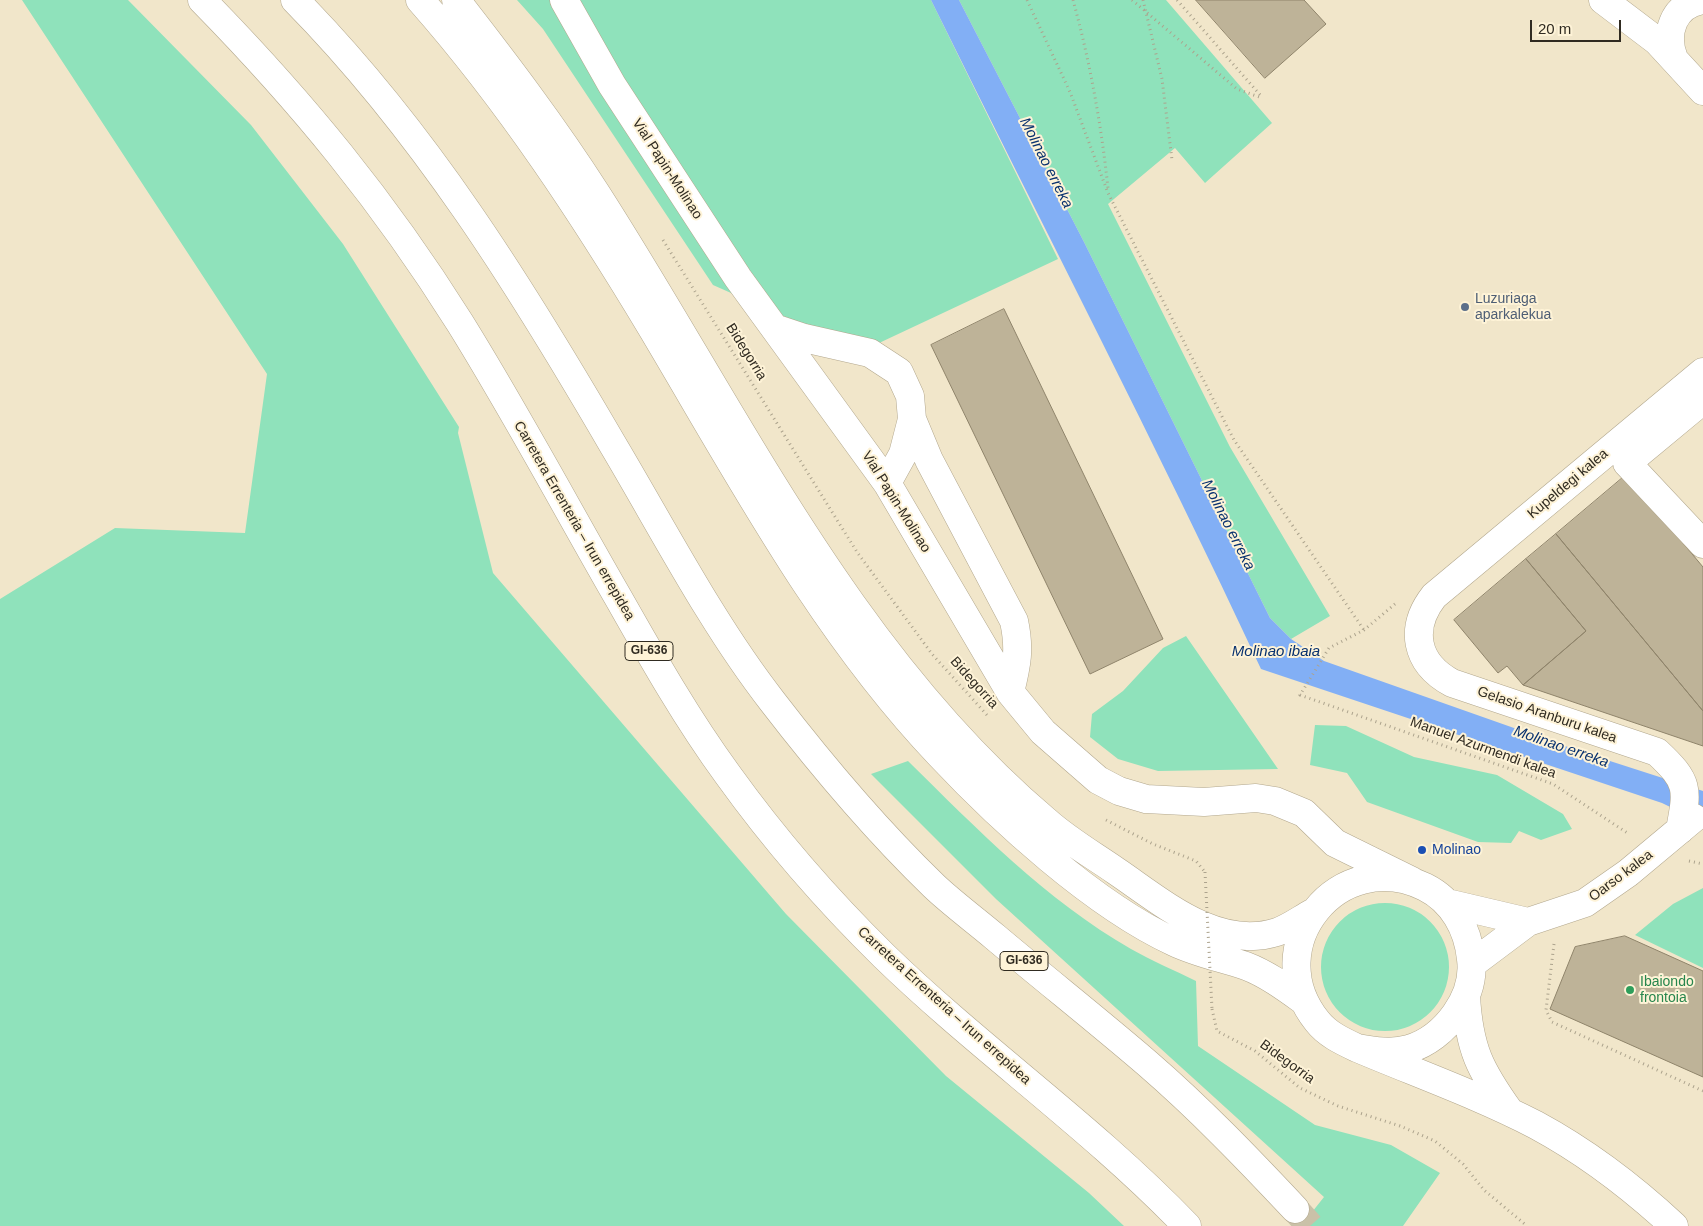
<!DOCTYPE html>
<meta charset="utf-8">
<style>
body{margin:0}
#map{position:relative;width:1703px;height:1226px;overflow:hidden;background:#f1e6ca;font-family:Arial,sans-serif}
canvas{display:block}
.scale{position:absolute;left:1530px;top:20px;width:91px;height:22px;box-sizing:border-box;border:2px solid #302b21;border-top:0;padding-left:6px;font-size:15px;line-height:18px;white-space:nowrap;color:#302b21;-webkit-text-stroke:4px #fef3d7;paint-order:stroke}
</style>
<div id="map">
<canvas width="1703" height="1226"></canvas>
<div class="scale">20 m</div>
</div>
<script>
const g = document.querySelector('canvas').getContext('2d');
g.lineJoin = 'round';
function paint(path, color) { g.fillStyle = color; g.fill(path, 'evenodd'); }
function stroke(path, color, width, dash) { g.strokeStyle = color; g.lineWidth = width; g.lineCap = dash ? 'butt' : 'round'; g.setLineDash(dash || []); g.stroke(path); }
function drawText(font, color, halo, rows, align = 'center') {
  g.font = font + ' Arial,sans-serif'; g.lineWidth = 4; g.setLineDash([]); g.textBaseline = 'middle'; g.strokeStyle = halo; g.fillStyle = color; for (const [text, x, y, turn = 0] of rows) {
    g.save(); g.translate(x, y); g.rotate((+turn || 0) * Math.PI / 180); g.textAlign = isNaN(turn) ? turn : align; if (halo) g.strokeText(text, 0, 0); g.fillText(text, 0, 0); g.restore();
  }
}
paint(new Path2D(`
 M22 0H128L251 125 343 244 459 427 458 433 493 573 786 914 946 1076 1089 1193 1124 1226H0V599L115 528 245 533 267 374Z
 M517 0H931L1058 259 862 351 713 285 543 29Z
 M959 0H1166L1272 123 1205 183 1175 148 1108 204 1230 447 1330 616 1291 639 1270 618 1084 242Z
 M1186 636 1278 769 1158 771 1118 759 1090 737 1092 714 1123 691 1163 648Z
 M1315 725 1346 726 1414 757 1497 775 1563 814 1572 829 1541 840 1519 831 1511 843 1478 842 1367 802 1347 773 1310 765Z
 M908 761C977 829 1046 900 1131 949 1152 961 1174 970 1196 981L1198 1046 1315 1125 1391 1145 1440 1173 1403 1226H1301L1324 1197 996 899 871 774Z
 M1703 888V968L1635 935 1673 904Z
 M1321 967a64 64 0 1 1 128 0a64 64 0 1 1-128 0Z`), '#8fe2bb');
paint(new Path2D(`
 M931 0H959L1084 242 1270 618 1291 639 1324 661 1582 752 1703 791V823L1662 803 1261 669C1156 444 1041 223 931 0Z`), '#82aff5');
const building = new Path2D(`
 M1196 0H1304L1326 24 1265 78Z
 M1004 309 1163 639 1090 674 931 345Z
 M1626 475 1703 567V711L1556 534Z
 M1556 534 1703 711V746L1523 685 1586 631 1526 559Z
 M1526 559 1586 631 1523 685 1507 666 1498 673 1454 620Z
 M1625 936 1703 971V1077L1550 1009 1575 947Z`);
paint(building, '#beb398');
stroke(building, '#8f846b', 1);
stroke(new Path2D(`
 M1295 1209 1310 1226`), '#cac1a8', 28, [28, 14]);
const minor = new Path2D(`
 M420 0C509 101 584 215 653 330 740 476 822 631 940 755 1000 819 1094 905 1174 942 1197 953 1222 958 1246 966 1267 974 1286 988 1304 1001
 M456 0C505 63 553 126 596 193 735 409 846 652 1046 821 1067 840 1093 855 1116 871 1162 902 1217 951 1277 932 1289 928 1301 919 1312 913
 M564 0 612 85 738 278 887 483 1010 692 1043 732 1098 780 1119 791 1146 799 1204 802 1256 798 1275 801 1304 813 1335 843 1412 881
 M1603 0 1657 41 1703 91
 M1674 59C1664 34 1673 4 1703 0
 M777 329 804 338 870 353 899 372 910 396 912 419 903 454 887 483
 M1703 400 1627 463 1703 544
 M912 419 929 460 1014 621C1020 649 1017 664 1010 692
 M1680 830C1688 788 1689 782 1657 752L1452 683C1415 663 1409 628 1434 596L1703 372
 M1447 903 1528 922
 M1472 964 1528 922 1585 903 1628 873 1694 818
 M1466 996C1469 1049 1480 1070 1510 1112
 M1357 1048C1374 1051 1392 1054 1409 1049 1445 1038 1476 997 1471 959 1468 929 1453 901 1425 887 1339 845 1257 946 1317 1021 1327 1034 1342 1041 1357 1048 1416 1073 1478 1095 1536 1125 1586 1152 1632 1187 1674 1226`);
const major = new Path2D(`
 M202 0C302 102 384 202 460 323 516 413 566 507 619 599 653 659 687 719 728 775 774 839 827 900 884 956 981 1050 1093 1128 1187 1226
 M295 0C424 131 521 287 613 445 663 529 712 624 772 701 822 766 875 829 934 886 953 904 975 920 995 937 1046 980 1098 1021 1148 1064 1200 1109 1248 1159 1295 1209`);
stroke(minor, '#b2a78d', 29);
stroke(major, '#b2a78d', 29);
stroke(new Path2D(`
 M1027 0 1070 92 1108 193 1234 440 1364 630
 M1073 0C1090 62 1101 123 1108 188
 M1132 0 1237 89 1262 98
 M1143 0 1162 79 1172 160
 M1177 0 1262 97
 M663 240 857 552 932 654 987 715
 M1395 604 1364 630 1329 648 1300 695 1553 784 1629 834
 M1106 820 1153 844 1196 861 1205 872
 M1689 861 1703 864
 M1554 944 1546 1010 1552 1022 1703 1091
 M1212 1009 1217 1031 1255 1051 1300 1088 1338 1106 1400 1126 1435 1141 1463 1164 1484 1190 1527 1226`), '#aca38d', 3, [1, 4]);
stroke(minor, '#fff', 28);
stroke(major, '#fff', 28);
stroke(new Path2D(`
 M1205 872 1212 1009`), '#aca38d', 3, [1, 4]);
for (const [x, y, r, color] of [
 [1465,307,5,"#5c6f8a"],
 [1422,850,5,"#1a4fb4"],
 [1630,990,5,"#2e9e5b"]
]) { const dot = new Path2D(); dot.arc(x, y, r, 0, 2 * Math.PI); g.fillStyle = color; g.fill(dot); stroke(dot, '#fef3d7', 2); }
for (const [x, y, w] of [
 [649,651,48],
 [1024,961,48]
]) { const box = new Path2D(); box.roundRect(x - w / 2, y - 9.5, w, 19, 4); g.fillStyle = '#fef3d7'; g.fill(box); stroke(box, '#302b21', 1); }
drawText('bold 12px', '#302b21', null, [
 ["GI-636",649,651],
 ["GI-636",1024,961]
]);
drawText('14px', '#302b21', '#fef3d7', [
 ["Vial Papin-Molinao",667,169,57],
 ["Bidegorria",746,352,58],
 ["Kupeldegi kalea",1568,484,-40],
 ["Vial Papin-Molinao",896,502,58],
 ["Carretera Errenteria – Irun errepidea",574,521,60],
 ["Bidegorria",974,683,48],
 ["Gelasio Aranburu kalea",1547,715,19],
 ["Manuel Azurmendi kalea",1483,748,20],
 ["Oarso kalea",1621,876,-37],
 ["Carretera Errenteria – Irun errepidea",944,1006,42],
 ["Bidegorria",1287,1062,36]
]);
drawText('14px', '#4e5e75', '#fef3d7', [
 ["Luzuriaga",1475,299],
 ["aparkalekua",1475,315]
], 'left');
drawText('14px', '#164399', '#fef3d7', [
 ["Molinao",1432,850]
], 'left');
drawText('14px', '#27864d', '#fef3d7', [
 ["Ibaiondo",1640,982],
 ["frontoia",1640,998]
], 'left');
drawText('italic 15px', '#09326f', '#fef3d7', [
 ["Molinao erreka",1046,163,63],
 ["Molinao erreka",1228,525,63],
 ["Molinao ibaia",1276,652],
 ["Molinao erreka",1561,747,19]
]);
</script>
